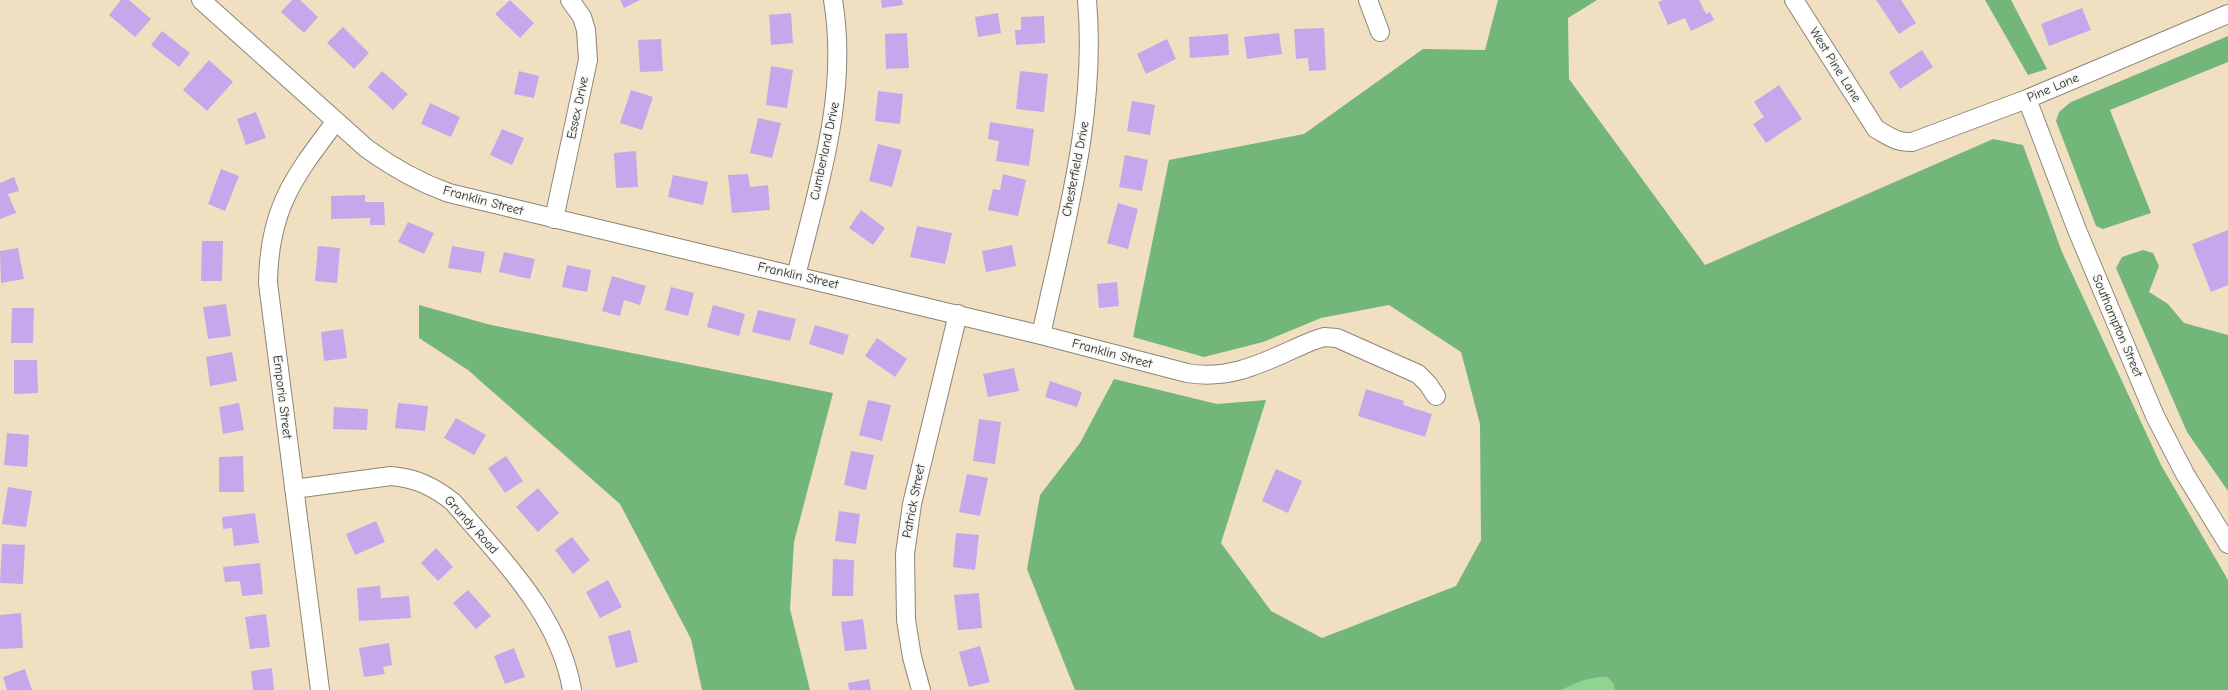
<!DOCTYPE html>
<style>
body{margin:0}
canvas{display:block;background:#f1dfc1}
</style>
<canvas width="2228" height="690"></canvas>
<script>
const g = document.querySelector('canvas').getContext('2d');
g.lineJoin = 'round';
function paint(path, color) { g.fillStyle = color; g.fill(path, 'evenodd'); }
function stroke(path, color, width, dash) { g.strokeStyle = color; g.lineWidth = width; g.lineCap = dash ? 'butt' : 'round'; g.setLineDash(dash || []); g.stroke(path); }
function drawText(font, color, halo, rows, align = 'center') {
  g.font = font + ' "Comic Neue",sans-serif'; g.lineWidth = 3; g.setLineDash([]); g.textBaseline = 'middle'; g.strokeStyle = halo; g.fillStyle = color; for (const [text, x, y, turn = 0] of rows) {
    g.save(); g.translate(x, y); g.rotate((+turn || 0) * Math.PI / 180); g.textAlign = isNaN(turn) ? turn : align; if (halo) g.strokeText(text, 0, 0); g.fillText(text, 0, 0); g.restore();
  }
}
paint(new Path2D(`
 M1596 677H1607L1613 683 1615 690H1561L1577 682Z`), '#8fd590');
paint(new Path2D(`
 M1498 0H1597L1568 18 1569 79 1705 265 1993 139 2023 145 2062 252 2161 465 2228 580V690H1615L1613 683 1607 677C1590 676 1576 683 1561 690H1075L1027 569 1040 495 1080 443 1114 379 1217 404 1266 400 1221 543 1271 611 1322 638 1456 586 1481 540 1480 424 1461 352 1389 305 1321 318 1263 342 1204 357 1133 337 1169 160 1304 134 1423 49 1485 50Z
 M1985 0H2011L2047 69 2028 75Z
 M2228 36V62L2110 110 2151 213 2103 229 2096 226 2056 121 2059 112 2071 102Z
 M2143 250 2153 253 2159 266 2149 292 2168 304 2184 323 2228 335V491L2187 432 2116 268 2122 257Z
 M419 305 491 325 833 393 794 542 790 609 810 690H702L691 639 620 504 468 370 419 338Z`), '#73b67a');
paint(new Path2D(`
 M121 0H129L151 19 135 37 109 15Z
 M292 0H300L318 17 304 33 281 12Z
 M510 0 534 23 520 38 495 14Z
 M620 0H640L624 8Z
 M881 0H902L903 5 882 8Z
 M1664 0H1699L1706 14 1710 12 1714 20 1691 31 1685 18 1668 25 1658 2Z
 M1876 0H1901L1916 23 1899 34Z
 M2082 8 2091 30 2049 46 2041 24Z
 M791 13 793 43 771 45 769 15Z
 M998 13 1001 33 978 37 975 17Z
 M1044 16 1045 43 1016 45 1015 30H1021V17Z
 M343 27 369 53 354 69 327 43Z
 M1324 28 1326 70 1309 71 1308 58 1296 59 1294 29Z
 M162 31 190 53 179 67 151 45Z
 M907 33 909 68 886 69 885 34Z
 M1279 33 1282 54 1247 59 1244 37Z
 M1228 34 1229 55 1190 58 1189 37Z
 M661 39 663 71 640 72 638 40Z
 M1167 39 1176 59 1146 74 1137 54Z
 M1922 50 1933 67 1900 89 1889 72Z
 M209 60 233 82 207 111 183 90Z
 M771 66 793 70 787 108 766 105Z
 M382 71 408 94 393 110 368 87Z
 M519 71 539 76 534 98 514 94Z
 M1020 71 1048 74 1044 112 1016 109Z
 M1779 85 1802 119 1766 143 1753 124 1764 117 1754 102Z
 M631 90 653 97 642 130 620 123Z
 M878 91 903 94 900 124 875 121Z
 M1132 101 1155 105 1150 135 1127 131Z
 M430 103 460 117 451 137 421 124Z
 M256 112 266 138 246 145 237 119Z
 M758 118 781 123 772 158 750 153Z
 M990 122 1034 129 1029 166 996 161 999 141 988 139Z
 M502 129 524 138 512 165 490 155Z
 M878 144 902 150 892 187 869 181Z
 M636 151 638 187 616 188 614 153Z
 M1125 155 1148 160 1142 191 1119 187Z
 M221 169 239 176 225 211 208 204Z
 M748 174 750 187 768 185 770 210 732 213 728 175Z
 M1003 174 1026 180 1018 216 988 210 993 189 1000 190Z
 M673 175 708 182 703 205 668 197Z
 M14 177 19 191 8 194 16 213 0 219V183Z
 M365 195V202H384L385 225H370V218L331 219V196Z
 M1118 203 1138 209 1128 249 1107 243Z
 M861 210 885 228 873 245 849 228Z
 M408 222 434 233 424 254 398 242Z
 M917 226 952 233 945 264 910 257Z
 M2228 230V285L2211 292 2192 244Z
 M202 241H223L222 281H201Z
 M1012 245 1016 266 986 272 982 251Z
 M318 246 340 248 337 283 315 281Z
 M452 246 485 252 481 273 448 268Z
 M18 248 24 279 1 283 0 251Z
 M504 252 535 259 530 279 499 272Z
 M567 265 591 270 587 292 562 287Z
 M612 276 646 286 640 305 624 300 620 316 602 311Z
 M1117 282 1119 306 1099 308 1097 284Z
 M671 287 694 293 688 316 665 310Z
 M226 304 231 336 208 339 203 307Z
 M713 305 745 314 739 336 707 327Z
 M12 308H34L33 343H11Z
 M758 310 796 319 790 341 752 332Z
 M815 325 849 335 843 355 809 344Z
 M343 329 347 358 324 361 321 332Z
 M877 338 907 359 895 377 865 356Z
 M232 352 237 381 210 386 206 357Z
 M14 360H37L38 393 14 394Z
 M1014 368 1019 391 988 397 983 374Z
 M1050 381 1082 392 1077 407 1045 397Z
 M1366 389 1404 401 1403 405 1432 414 1425 437 1358 416Z
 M868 400 891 405 882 441 859 435Z
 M239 403 244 430 223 434 219 407Z
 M398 403 428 406 425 431 395 428Z
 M334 407 368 409 367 430 333 429Z
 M456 418 486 435 474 455 444 438Z
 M979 419 1001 422 995 464 973 461Z
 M7 433 29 435 27 467 4 465Z
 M851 451 874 455 866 490 844 485Z
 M243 456 244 492H219V457Z
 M506 456 523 481 505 493 488 468Z
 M1276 469 1302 481 1288 513 1262 501Z
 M967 474 988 478 980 516 959 512Z
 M8 487 32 491 26 527 2 524Z
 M538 488 559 513 538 532 516 507Z
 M839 511 860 514 856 544 835 541Z
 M255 513 259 543 234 546 232 528 223 529 222 517Z
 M376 521 385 542 355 555 346 534Z
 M956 533 979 535 975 570 953 567Z
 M572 537 590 560 573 574 555 550Z
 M2 544 25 545 23 584 0 583Z
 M436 548 453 567 438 581 421 563Z
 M833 559 854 560 853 596H832Z
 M260 563 263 594 242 596 240 581 225 582 223 567Z
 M608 580 622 607 600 618 586 592Z
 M380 586 381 598 409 596 411 618 359 621 357 588Z
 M468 590 491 616 476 629 453 603Z
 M979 593 982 628 958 630 954 595Z
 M21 613 23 648 0 649V615Z
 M266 614 270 647 250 649 245 617Z
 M863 619 867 649 845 651 841 622Z
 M630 630 638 662 616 668 608 636Z
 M389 643 392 665 383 667 385 674 364 677 359 648Z
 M980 646 990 682 969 687 959 652Z
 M514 648 525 677 505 684 494 656Z
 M272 668 274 690H253L251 671Z
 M25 669 32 690H7L3 677Z
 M869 679 871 690H849L848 683Z`), '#c6a7eb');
const minor = new Path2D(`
 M201 0 366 148C392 167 418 182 449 193L1041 335 1187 373C1235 381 1269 359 1312 341L1324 337 1337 338 1418 374 1428 384 1436 396
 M1368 0 1380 32
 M1794 0 1876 129C1889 136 1897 143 1912 142L2027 99 2228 14
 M2027 99 2077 230 2155 416 2185 474 2228 544
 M554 219 588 60 586 30 582 17 570 0
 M796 276C818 186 849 94 833 0
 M1041 335C1065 224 1097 114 1087 0
 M294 489 391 476C416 478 434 487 453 502 501 559 559 614 572 690
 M320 690 268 283C269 209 293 178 336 121
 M921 690 912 657 906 620 905 554 912 504 958 314`);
stroke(minor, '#8e8576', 20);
stroke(minor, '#fff', 18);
drawText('13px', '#2b2b2b', '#f6f6f2', [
 ["West Pine Lane",1835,65,58],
 ["Pine Lane",2053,88,-23],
 ["Essex Drive",578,108,-78],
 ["Cumberland Drive",825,151,-78],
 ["Chesterfield Drive",1076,169,-79],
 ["Franklin Street",483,201,15],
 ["Franklin Street",798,276,13],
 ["Southampton Street",2117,326,67],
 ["Franklin Street",1112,354,15],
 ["Emporia Street",282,397,83],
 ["Patrick Street",914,501,-79],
 ["Grundy Road",471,525,48]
]);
</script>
